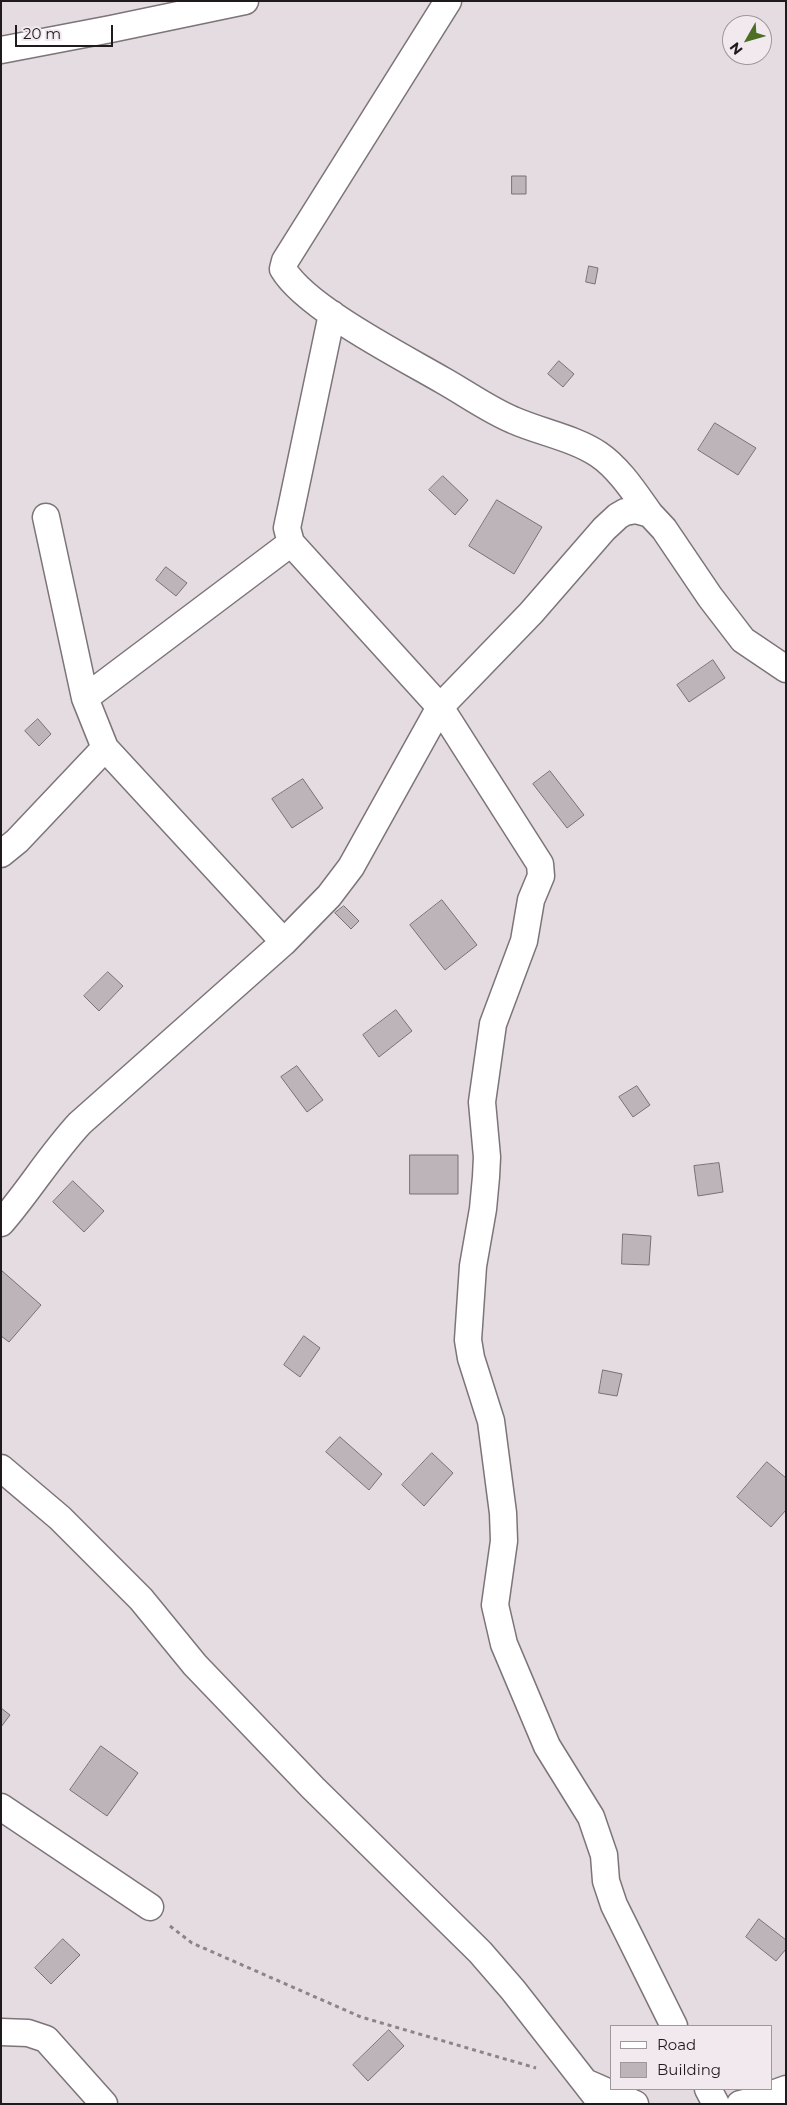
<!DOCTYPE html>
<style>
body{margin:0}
#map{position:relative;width:787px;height:2105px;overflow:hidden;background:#e5dce1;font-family:Montserrat,sans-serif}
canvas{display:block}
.frame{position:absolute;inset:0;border:2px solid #1f1b1d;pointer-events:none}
.legend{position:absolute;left:610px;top:2025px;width:162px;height:65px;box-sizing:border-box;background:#f2e9ef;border:1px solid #9e979b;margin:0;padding:6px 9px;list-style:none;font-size:15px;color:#1f1b1d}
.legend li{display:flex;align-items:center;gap:10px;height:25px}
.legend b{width:25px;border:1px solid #9e979b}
.north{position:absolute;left:722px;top:15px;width:50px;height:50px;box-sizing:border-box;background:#f2e9ef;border:1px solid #9e979b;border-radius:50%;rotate:232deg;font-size:14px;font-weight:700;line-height:20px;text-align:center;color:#1f1b1d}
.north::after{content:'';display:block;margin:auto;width:18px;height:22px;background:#4c6e25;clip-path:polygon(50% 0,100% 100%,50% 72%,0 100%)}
.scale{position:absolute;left:15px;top:25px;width:98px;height:22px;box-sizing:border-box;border:2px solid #1f1b1d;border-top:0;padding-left:6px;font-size:15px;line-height:18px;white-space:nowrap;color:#1f1b1d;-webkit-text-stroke:4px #f2e9ef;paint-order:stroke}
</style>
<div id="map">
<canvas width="787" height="2105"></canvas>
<div class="frame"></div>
<ul class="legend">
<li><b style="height:6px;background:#fff"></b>Road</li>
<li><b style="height:14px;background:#bcb4b9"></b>Building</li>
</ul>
<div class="north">N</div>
<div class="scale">20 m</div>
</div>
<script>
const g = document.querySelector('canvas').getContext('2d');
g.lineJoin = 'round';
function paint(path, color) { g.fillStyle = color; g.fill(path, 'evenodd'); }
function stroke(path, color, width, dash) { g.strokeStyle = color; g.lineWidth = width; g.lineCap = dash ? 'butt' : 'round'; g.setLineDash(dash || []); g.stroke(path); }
const building = new Path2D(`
 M512 176H526V194H512Z
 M589 266 598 268 595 284 586 282Z
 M559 361 574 374 563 387 548 374Z
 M715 423 756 448 738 475 698 450Z
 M443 476 468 500 455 515 429 490Z
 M497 500 542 527 514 574 469 546Z
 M166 567 187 583 176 596 156 580Z
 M713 660 725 678 689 702 677 685Z
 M38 719 51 734 39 746 25 731Z
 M550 771 584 815 567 828 533 784Z
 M303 779 323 808 292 828 272 799Z
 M442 900 477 945 445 970 410 925Z
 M344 906 359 921 351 929 335 913Z
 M108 972 123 986 99 1011 84 996Z
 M396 1010 412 1031 379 1057 363 1035Z
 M297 1066 323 1100 307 1112 281 1077Z
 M637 1086 650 1105 633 1117 619 1097Z
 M410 1155H458V1194H410Z
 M719 1163 723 1192 698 1196 694 1166Z
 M73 1181 104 1211 84 1232 53 1202Z
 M623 1234 651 1236 649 1265 622 1264Z
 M1 1270 41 1305 9 1342 1 1336Z
 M304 1336 320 1348 300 1377 284 1365Z
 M603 1370 622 1374 617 1396 599 1393Z
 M340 1437 382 1474 369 1490 326 1452Z
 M432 1453 453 1473 424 1506 402 1485Z
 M767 1462 786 1478V1510L771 1527 737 1497Z
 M1 1708 10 1715 1 1727Z
 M101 1746 138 1773 107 1816 70 1790Z
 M759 1919 786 1940V1949L776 1961 746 1937Z
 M63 1939 80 1955 51 1984 35 1968Z
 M389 2030 404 2046 368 2081 353 2065Z`);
paint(building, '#bcb4b9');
stroke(building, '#787075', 1);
const street = new Path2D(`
 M448 1 285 261 283 269C306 308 403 357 444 381 467 394 489 410 513 420 540 432 574 438 598 454 619 468 635 493 650 514
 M1 50 111 29 245 1
 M332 314 287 528 291 543 440 707 540 864 541 876 531 900 524 941 493 1024 482 1102 487 1157 486 1177 483 1209 473 1266 468 1340 471 1358 491 1421 503 1513 504 1541 495 1605 504 1644 547 1746 591 1817 604 1855 606 1881 614 1905 674 2026
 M46 517 85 698 105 748 284 942
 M85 698 291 543
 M1 854 17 841 105 748
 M1 1223C29 1191 51 1154 80 1123L284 942 329 896 351 867 440 707 531 613 604 529 618 516 625 512 636 510 650 514 664 529 710 597 743 640 786 669
 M1 1468 60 1518 141 1599 195 1665 313 1788 480 1952 513 1990 602 2104
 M1 1807 150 1907
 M1 2032 28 2033 46 2039 104 2104
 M587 2083 635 2104
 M708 2089 716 2104
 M740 2104 756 2100 786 2089`);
stroke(street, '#7c7479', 29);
stroke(new Path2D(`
 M170 1926 192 1943 361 2017 536 2068`), '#8b8488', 3, [4, 4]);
stroke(street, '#fff', 26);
</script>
